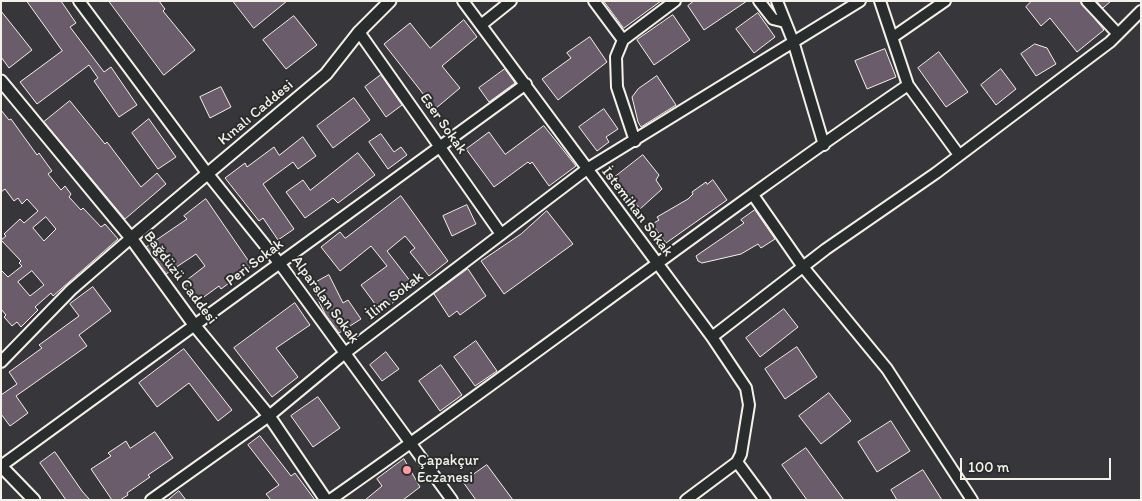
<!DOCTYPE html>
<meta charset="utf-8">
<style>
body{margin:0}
#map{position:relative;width:1142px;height:501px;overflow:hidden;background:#37363a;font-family:Itim,sans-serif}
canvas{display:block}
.frame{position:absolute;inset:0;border:2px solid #f4f1e8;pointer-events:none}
.scale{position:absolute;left:960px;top:458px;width:151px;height:22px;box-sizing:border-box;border:2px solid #f4f1e8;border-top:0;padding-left:6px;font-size:15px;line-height:18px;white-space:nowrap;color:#f4f1e8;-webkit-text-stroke:4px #2a2d2e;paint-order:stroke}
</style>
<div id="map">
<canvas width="1142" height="501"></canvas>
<div class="frame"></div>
<div class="scale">100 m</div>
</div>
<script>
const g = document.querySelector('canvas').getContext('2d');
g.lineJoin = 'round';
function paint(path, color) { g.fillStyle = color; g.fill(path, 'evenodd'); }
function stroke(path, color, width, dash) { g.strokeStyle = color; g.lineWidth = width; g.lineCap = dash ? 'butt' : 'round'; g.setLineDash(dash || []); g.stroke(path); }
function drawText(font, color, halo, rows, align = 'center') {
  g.font = font + ' Itim,sans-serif'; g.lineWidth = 4; g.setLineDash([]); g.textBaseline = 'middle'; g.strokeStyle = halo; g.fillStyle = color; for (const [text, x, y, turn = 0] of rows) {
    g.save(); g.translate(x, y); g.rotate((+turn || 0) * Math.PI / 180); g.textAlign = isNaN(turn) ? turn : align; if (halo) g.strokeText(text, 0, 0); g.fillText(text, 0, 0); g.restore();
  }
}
const building = new Path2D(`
 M27 1H61L76 23 70 27 104 72 111 67 137 105 119 117 94 81 98 78 89 65 37 104 20 82 62 51Z
 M109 1H159L165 9 163 11 195 50 164 75Z
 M233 1H287L254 28Z
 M604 1H661L624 28Z
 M694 1H747L704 30 688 6Z
 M1032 1H1080L1104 30 1077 52 1050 18 1041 26 1026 7Z
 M1097 1H1111L1103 8Z
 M1 11 32 50 9 68 1 57Z
 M758 13 775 37 754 53 736 29Z
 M673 15 690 40 654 65 637 40Z
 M294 16 317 45 286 69 263 40Z
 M464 20 477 37 442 66 460 88 435 109 384 44 410 23 430 48Z
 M590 37 607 62 558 100 542 79 571 58 567 53Z
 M1035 44 1047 48 1056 64 1036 76 1021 54Z
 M885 49 896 77 867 89 855 61Z
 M939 52 968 92 946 107 918 68Z
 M505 69 515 83 489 102 479 88Z
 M1001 69 1016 89 996 105 981 85Z
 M381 75 402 105 386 117 365 87Z
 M657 76 676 105 641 127 638 122 632 97 638 89Z
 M221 87 231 107 210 118 200 97Z
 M354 98 370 120 333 148 317 126Z
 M70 101 105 144 107 142 141 187 157 173 166 184 125 219 44 122Z
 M604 109 618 129 606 137 609 142 597 151 579 127Z
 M1 110 9 120 11 119 37 155 39 153 52 171 48 174 61 190 65 186 71 194 69 197 81 210 83 208 101 227 105 224 118 239 53 296 51 293 35 307 38 310 21 327 17 322 12 326 4 317 6 315 1 309V270L8 277 22 266 19 263 21 261 1 240 6 236 4 234 20 219 24 223 38 211 27 199 22 204 18 198 14 201 5 189 1 192ZM46 217 56 229 44 241 33 228ZM32 271 44 285 30 296 18 282Z
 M149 119 176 157 158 169 132 133Z
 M544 126 576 166 549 186 532 162 530 164 528 162 494 187 466 149 489 132 505 154Z
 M381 134 394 152 401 147 407 155 388 169 369 142Z
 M303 137 316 156 298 169 293 162 263 184 294 229 278 240 263 218 259 221 225 178 245 163 247 167 274 147 279 155Z
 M358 153 375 175 338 203 333 198 305 218 286 192 303 180 310 190Z
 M643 155 659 175 656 180 662 189 640 209 615 177Z
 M713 180 727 200 666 243 652 224 659 220 657 217 688 199 693 194 692 192 706 182 707 184Z
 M401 196 448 261 429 276 410 252 415 248 405 236 387 251 414 286 381 312 361 285 387 266 371 246 340 271 321 247 340 232 345 238Z
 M206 199 252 266 221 289 219 286 197 302 183 283 205 266 196 254 166 274 146 247 187 219 184 216Z
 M467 205 476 224 452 236 443 216Z
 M755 210 775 239 761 248 758 244 741 254 702 263 698 261 696 256 744 223 741 220Z
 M547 211 573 244 504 294 481 261 521 234Z
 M468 269 486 296 460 315 457 311 449 317 434 294Z
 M329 275 343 303 348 300 361 319 339 333 325 314 311 285Z
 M93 287 111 311 79 335 87 346 16 396 28 413 10 426 1 414V395L17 384 9 372 42 348 39 345 79 316 70 304Z
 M295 303 310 325 276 348 298 377 272 397 234 348Z
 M784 309 798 327 760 357 746 338Z
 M476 341 497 371 475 386 454 357Z
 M797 347 817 377 785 399 765 369Z
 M184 349 232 410 218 421 189 383 157 407 139 383Z
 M386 352 399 369 382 381 370 365Z
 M441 365 462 395 440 411 419 381Z
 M829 393 851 421 821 444 799 416Z
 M318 397 340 428 313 447 291 416Z
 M891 421 910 451 877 472 858 442Z
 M155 432 173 458 148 475 150 477 127 493 128 495 120 500H112L91 469 111 456 108 453 126 441 130 448Z
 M260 436 291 476 295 473 315 500H271L266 494 279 485 248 445Z
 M806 448 844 500H807L782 465Z
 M55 452 82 491 90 500H66L40 463Z
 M404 459 420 487 403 500H365L382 486 377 479Z
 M487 465 513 500H476L463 482Z
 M923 470 942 500H897L891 490Z
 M179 491 186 500H168Z`);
paint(building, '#6a5c6a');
stroke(building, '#f4f1e8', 1);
const minor = new Path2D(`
 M79 1 207 173 280 264 452 500
 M463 1 712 337 746 388 749 405 741 454 737 462 686 500
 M594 1 623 40 616 57 617 87 635 141
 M759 1 773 19 785 22
 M777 1 793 41 824 145
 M880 1 908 85 959 155
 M1087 1 1118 34
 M481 25 511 1
 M359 32 501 234
 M893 37 945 1
 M623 40 675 1
 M753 195 803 267 887 369 972 500
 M712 337 826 249 936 173 1110 42 1141 11
 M1 362 71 290 131 238
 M737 462 765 500
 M1 466 526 84
 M151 500 269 416 345 353 587 169 860 1
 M330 500C525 364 712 219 908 85`);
const tertiary = new Path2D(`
 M1 81 131 238 195 326 269 416 326 500
 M131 238 326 74 359 32 390 1
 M1 466 34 500`);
stroke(minor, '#f4f1e8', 14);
stroke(tertiary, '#f4f1e8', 15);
stroke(minor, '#2a2d2e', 10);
stroke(tertiary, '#2a2d2e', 11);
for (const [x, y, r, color] of [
 [407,470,5,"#ff9aa2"]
]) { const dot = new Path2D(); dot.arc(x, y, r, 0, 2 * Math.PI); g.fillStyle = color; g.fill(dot); stroke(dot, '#2a2d2e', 2); }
drawText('15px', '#f4f1e8', '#2a2d2e', [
 ["Kınalı Caddesi",256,113,-40],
 ["Eser Sokak",443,124,55],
 ["İstemihan Sokak",637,212,53],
 ["Peri Sokak",255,263,-37],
 ["Bağdüzü Caddesi",180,278,53],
 ["İlim Sokak",395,296,-38],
 ["Alparslan Sokak",325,300,54]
]);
drawText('15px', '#f4f1e8', '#2a2d2e', [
 ["Çapakçur",417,461],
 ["Eczanesi",417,478]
], 'left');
</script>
